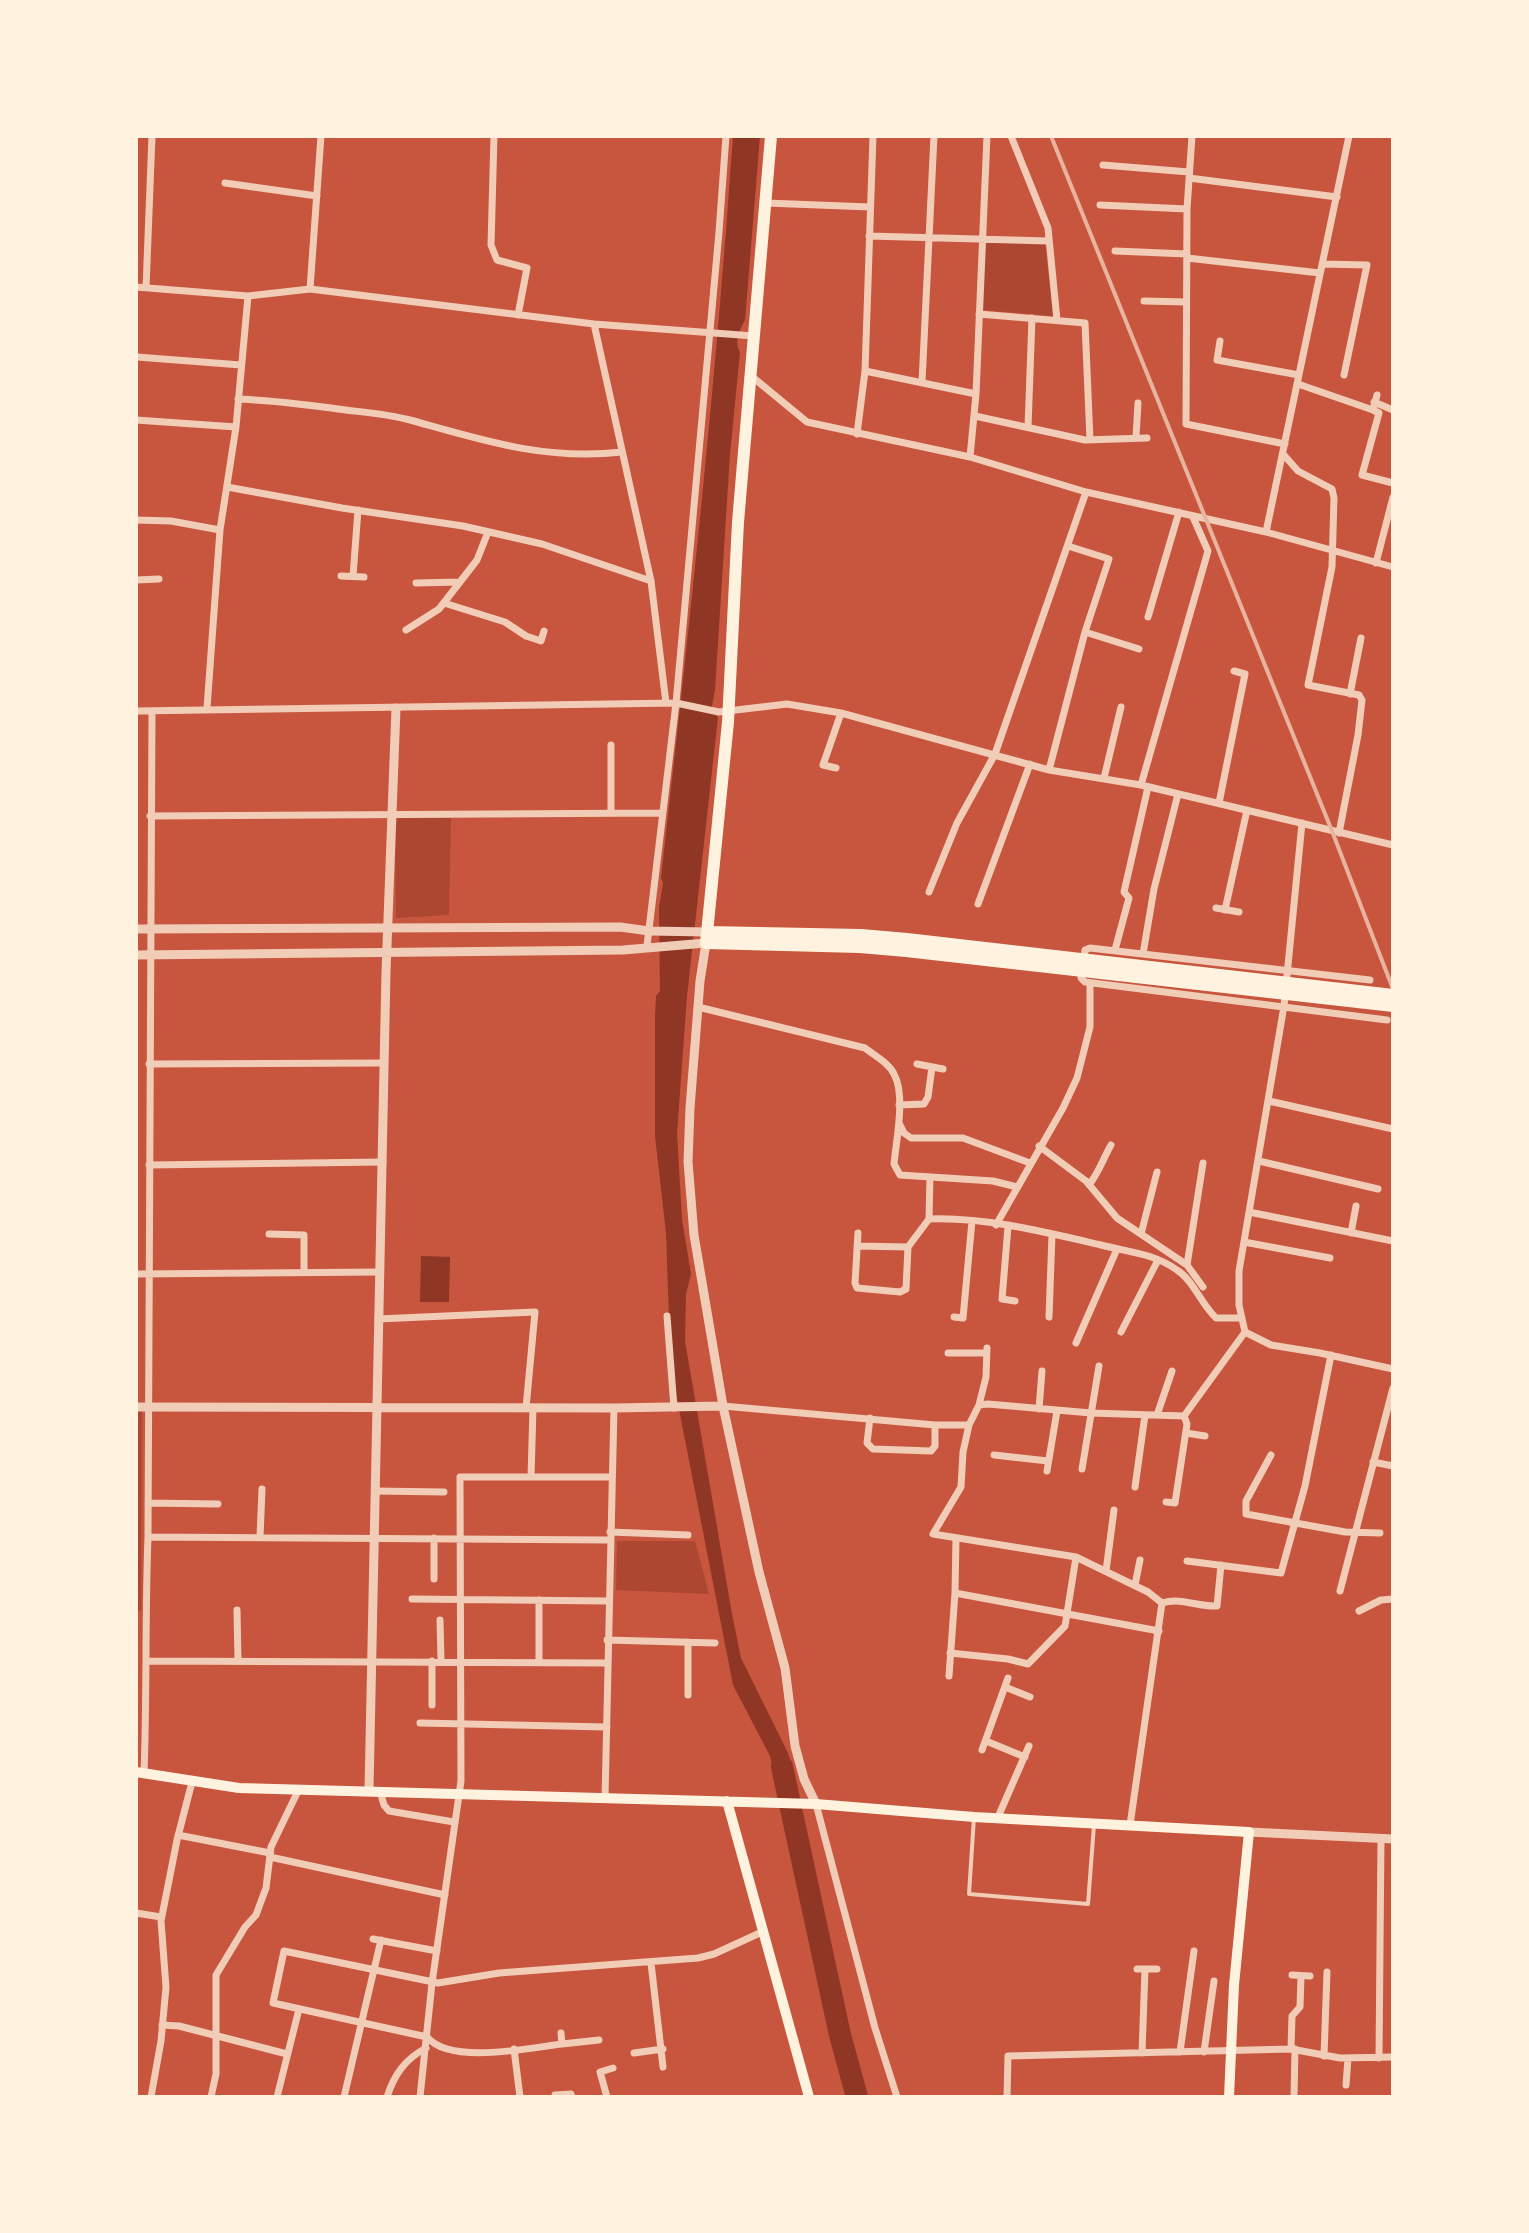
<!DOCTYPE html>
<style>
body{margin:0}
#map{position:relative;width:1529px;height:2233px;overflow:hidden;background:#c8553d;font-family:Merriweather,serif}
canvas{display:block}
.frame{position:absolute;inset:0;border:138px solid #fff3e0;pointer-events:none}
</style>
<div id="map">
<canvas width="1529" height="2233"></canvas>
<div class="frame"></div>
</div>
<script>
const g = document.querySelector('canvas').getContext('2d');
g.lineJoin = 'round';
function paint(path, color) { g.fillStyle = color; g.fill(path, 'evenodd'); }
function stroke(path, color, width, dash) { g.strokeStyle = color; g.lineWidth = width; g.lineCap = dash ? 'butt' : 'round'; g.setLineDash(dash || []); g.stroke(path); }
paint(new Path2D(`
 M986 242 1045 243 1053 316 982 310Z
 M395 818H451L449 915 396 918Z
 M136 1411H142L141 1611 136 1610Z
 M617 1541H695L709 1594 616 1590Z`), '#ae4732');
paint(new Path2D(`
 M733 136H760L745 320C740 329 734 343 740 352L730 454 715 690 711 711 718 717 687 996 677 1133 682 1219 691 1274 686 1294 685 1341 732 1614 741 1658 788 1753 799 1795 780 1796 770 1756 733 1685 676 1394 670 1346 666 1233 655 1136V1016L656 996 660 991 659 907 663 883 661 878C689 631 716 384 733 136Z
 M421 1256 450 1257 449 1302H420Z`), '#8f3625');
stroke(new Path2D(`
 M782 1767 840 2035 857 2097`), '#8f3625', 22);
stroke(new Path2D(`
 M974 1817 969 1894 1088 1904 1094 1825`), '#f1ccb7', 4);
stroke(new Path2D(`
 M494 136 491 245 497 260 527 268 518 315
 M1011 136 1048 228 1057 320
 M1192 136 1187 209 1186 424 1285 444
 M1103 165 1189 172
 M1189 178 1337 197
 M225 183 317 196
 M766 203 870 207
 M1100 205 1187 209
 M869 236 1048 241
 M1115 251 1187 254
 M1187 258 1320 273
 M1322 264 1367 265 1344 375
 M136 287 248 296 310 289 594 324 754 336
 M146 288 152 136
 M310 289 321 136
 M1144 301 1186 302
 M979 314 1085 323 1090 440
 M594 324 651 581 666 703
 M1220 341 1217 360 1299 375
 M137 357 241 365
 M865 371 976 394
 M750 375 807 422 970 457 1086 492 1266 532 1393 567
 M922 382 934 136
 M1298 384 1373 410 1377 395
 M238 399C270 400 300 404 331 408 357 412 384 413 410 420 482 440 545 461 622 452
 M1374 402 1393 410
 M1373 410 1379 413 1362 475 1393 483
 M975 416 1085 440 1147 438
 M136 420 236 427
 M1028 427 1032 318
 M857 434 865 371 873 136
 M1136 437 1138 403
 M1283 454 1298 471 1332 489 1334 498 1332 567 1308 685 1359 695 1362 700 1358 735 1339 833
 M970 457 976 394 987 136
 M227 487 342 508 463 526 542 544 651 581
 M136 520 171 521 220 530
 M1266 532 1349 136
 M1376 563 1393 497
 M341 576 364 577
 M353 576 358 510
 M136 580 159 579
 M416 583 460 582
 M444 603 505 622 526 636 541 641 544 631
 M1148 617 1179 512
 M406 630 439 609 477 560 488 532
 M1085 632 1139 649
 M1350 694 1361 638
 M207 708 220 530 236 427 248 296
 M136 711 676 703 719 712 787 704 841 713 1049 770 1141 785 1393 845
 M611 745V813
 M836 768 823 765 841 713
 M1049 770 1085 632 1109 559 1068 546
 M1104 778 1121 707
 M1141 785 1208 551 1193 517
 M1219 803 1245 674 1234 671
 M150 816 661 813
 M1302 823 1284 1006 1239 1271V1305L1245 1332 1271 1345 1320 1353 1393 1369
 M929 892 957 823 995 754 1086 492
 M978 904 1030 764
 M1216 908 1239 912
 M1225 910 1247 810
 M647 946 676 703 719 232 726 136
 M1115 950 1129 898 1124 892 1148 787
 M1143 954 1154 889 1178 794
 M1370 980 1090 948 1085 950 1081 978 1085 982 1387 1020
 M698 1007 865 1048C875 1056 889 1063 894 1074 906 1095 896 1141 894 1164L900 1175 993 1181 1017 1187
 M149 1064 384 1063
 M917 1064 943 1069
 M1269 1101 1393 1129
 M899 1105 924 1104 928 1097 932 1067
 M899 1123 904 1133 911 1138H963L1030 1163
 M1039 1146 1086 1181 1117 1218 1187 1265 1203 1287
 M1259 1161 1378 1189
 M149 1165 383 1162
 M1089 1185C1099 1172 1103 1159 1111 1145
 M1249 1212 1393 1241
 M929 1219C986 1217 1045 1232 1101 1245 1128 1252 1153 1253 1177 1270 1193 1280 1201 1304 1216 1318H1242
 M996 1225 1063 1108 1077 1078 1090 1027V983
 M1008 1227 1002 1299 1015 1301
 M858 1233 855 1283 857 1288 900 1292 906 1289 908 1247 929 1219 930 1177
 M1351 1233 1356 1206
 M269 1234 304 1235V1272
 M1141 1234 1157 1172
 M1244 1242 1330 1258
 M857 1246 908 1247
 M1187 1265 1203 1163
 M136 1274 379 1272
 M667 1316 674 1408
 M954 1317 963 1318 972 1221
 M1049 1317 1052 1235
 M378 1319 535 1312 526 1408
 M1121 1332 1158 1260
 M1076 1343 1117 1249
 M948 1353H986
 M979 1405 986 1377 987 1348
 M723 1406 935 1425H969L979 1405 988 1404 1091 1413 1184 1416 1245 1332
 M1039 1409 1042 1371
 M1157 1415 1172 1371
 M870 1418 867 1443 873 1449 931 1451 935 1446V1425
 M969 1425 963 1452 961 1487 933 1534 1076 1557 1148 1592 1162 1603 1130 1825
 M1186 1433 1205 1436
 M994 1455 1048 1461
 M1271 1455 1246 1501V1514L1345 1532 1380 1533
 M1373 1462 1393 1466
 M1082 1469 1099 1366
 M1047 1471 1057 1411
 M531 1477 533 1408
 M1135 1487 1145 1415
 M375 1491 444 1492
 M1166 1502 1175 1503 1187 1424 1184 1416
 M148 1503 218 1504
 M610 1532 688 1535
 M148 1537 609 1540
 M260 1537 262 1489
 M1187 1561 1281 1573 1305 1486 1331 1355
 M1106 1571 1114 1510
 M434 1579V1538
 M1135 1585 1140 1560
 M1340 1591 1393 1388
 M955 1593 1159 1631
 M412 1599 608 1601
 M1162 1603C1182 1597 1197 1607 1217 1606L1221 1565
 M237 1610 238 1661
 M1359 1611 1381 1600 1393 1599
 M440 1620 441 1661
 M607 1640 715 1643
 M688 1642V1695
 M950 1653 1008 1659 1028 1664 1065 1626 1076 1557
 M148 1661 606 1663
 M539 1662V1600
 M949 1676 955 1593 956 1538
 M1005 1687 1030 1697
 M432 1705V1661
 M420 1723 607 1727
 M986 1741 1025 1757
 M982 1750 1008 1678
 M144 1773C147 1694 145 1615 148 1537L152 712
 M380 1791 384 1805 389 1811 454 1822
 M605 1798 614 1408
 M816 1804 875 2028 897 2097
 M998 1817 1029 1746
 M178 1835 270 1853
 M270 1857 445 1895
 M136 1913 161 1917
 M373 1939 437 1951
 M651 1963 663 2067
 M1137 1969H1157
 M1292 1975 1310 1976
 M162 2025 179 2026 287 2054
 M561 2033 562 2044C529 2048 450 2065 427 2037L273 2003 284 1951 438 1983 499 1973 698 1958 714 1954 762 1932
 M562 2044 599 2040
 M514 2049 520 2097
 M1291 2049 1292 2016 1300 2007 1301 1976
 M1180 2052 1194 1951
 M1204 2052 1214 1981
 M634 2053 663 2049
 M1142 2053 1145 1969
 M1324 2056 1327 1972
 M1379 2058 1381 1838
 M1346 2085 1348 2058
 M555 2095 571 2094 572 2097
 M151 2097 161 2041 166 1987 161 1921 177 1840 192 1782
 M211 2097 216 2074V1975L245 1927 256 1915 266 1888 271 1847 299 1789
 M277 2097 299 2009
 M344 2097 381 1940
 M387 2097C394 2075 405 2059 426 2048
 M420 2097 432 1983 461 1781 460 1477H612
 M607 2097 600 2072 613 2068
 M1007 2097 1008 2056 1291 2049 1340 2058 1393 2057
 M1294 2097 1295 2049`), '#f1ccb7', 7);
stroke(new Path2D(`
 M136 929 620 927 649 931 707 932
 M136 955 623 950 706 943 700 981 690 1108 688 1162 694 1235 723 1406 759 1572 785 1668 795 1746 804 1779 816 1804
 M136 1407 614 1408 723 1406
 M369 1790 386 972 396 708
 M1249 1832 1393 1839`), '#f1ccb7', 9);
stroke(new Path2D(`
 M136 1772 239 1788 816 1804 974 1817 1249 1832 1234 1985 1229 2097
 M727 1801 809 2097`), '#fff3e0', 10);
stroke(new Path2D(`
 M771 136 738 522 728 722 706 943 860 947 906 951 1393 1006
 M707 932 861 935 907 939 1393 995`), '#fff3e0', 12);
stroke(new Path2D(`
 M1051 136 1332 831 1393 989`), '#e9b49f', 4);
</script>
